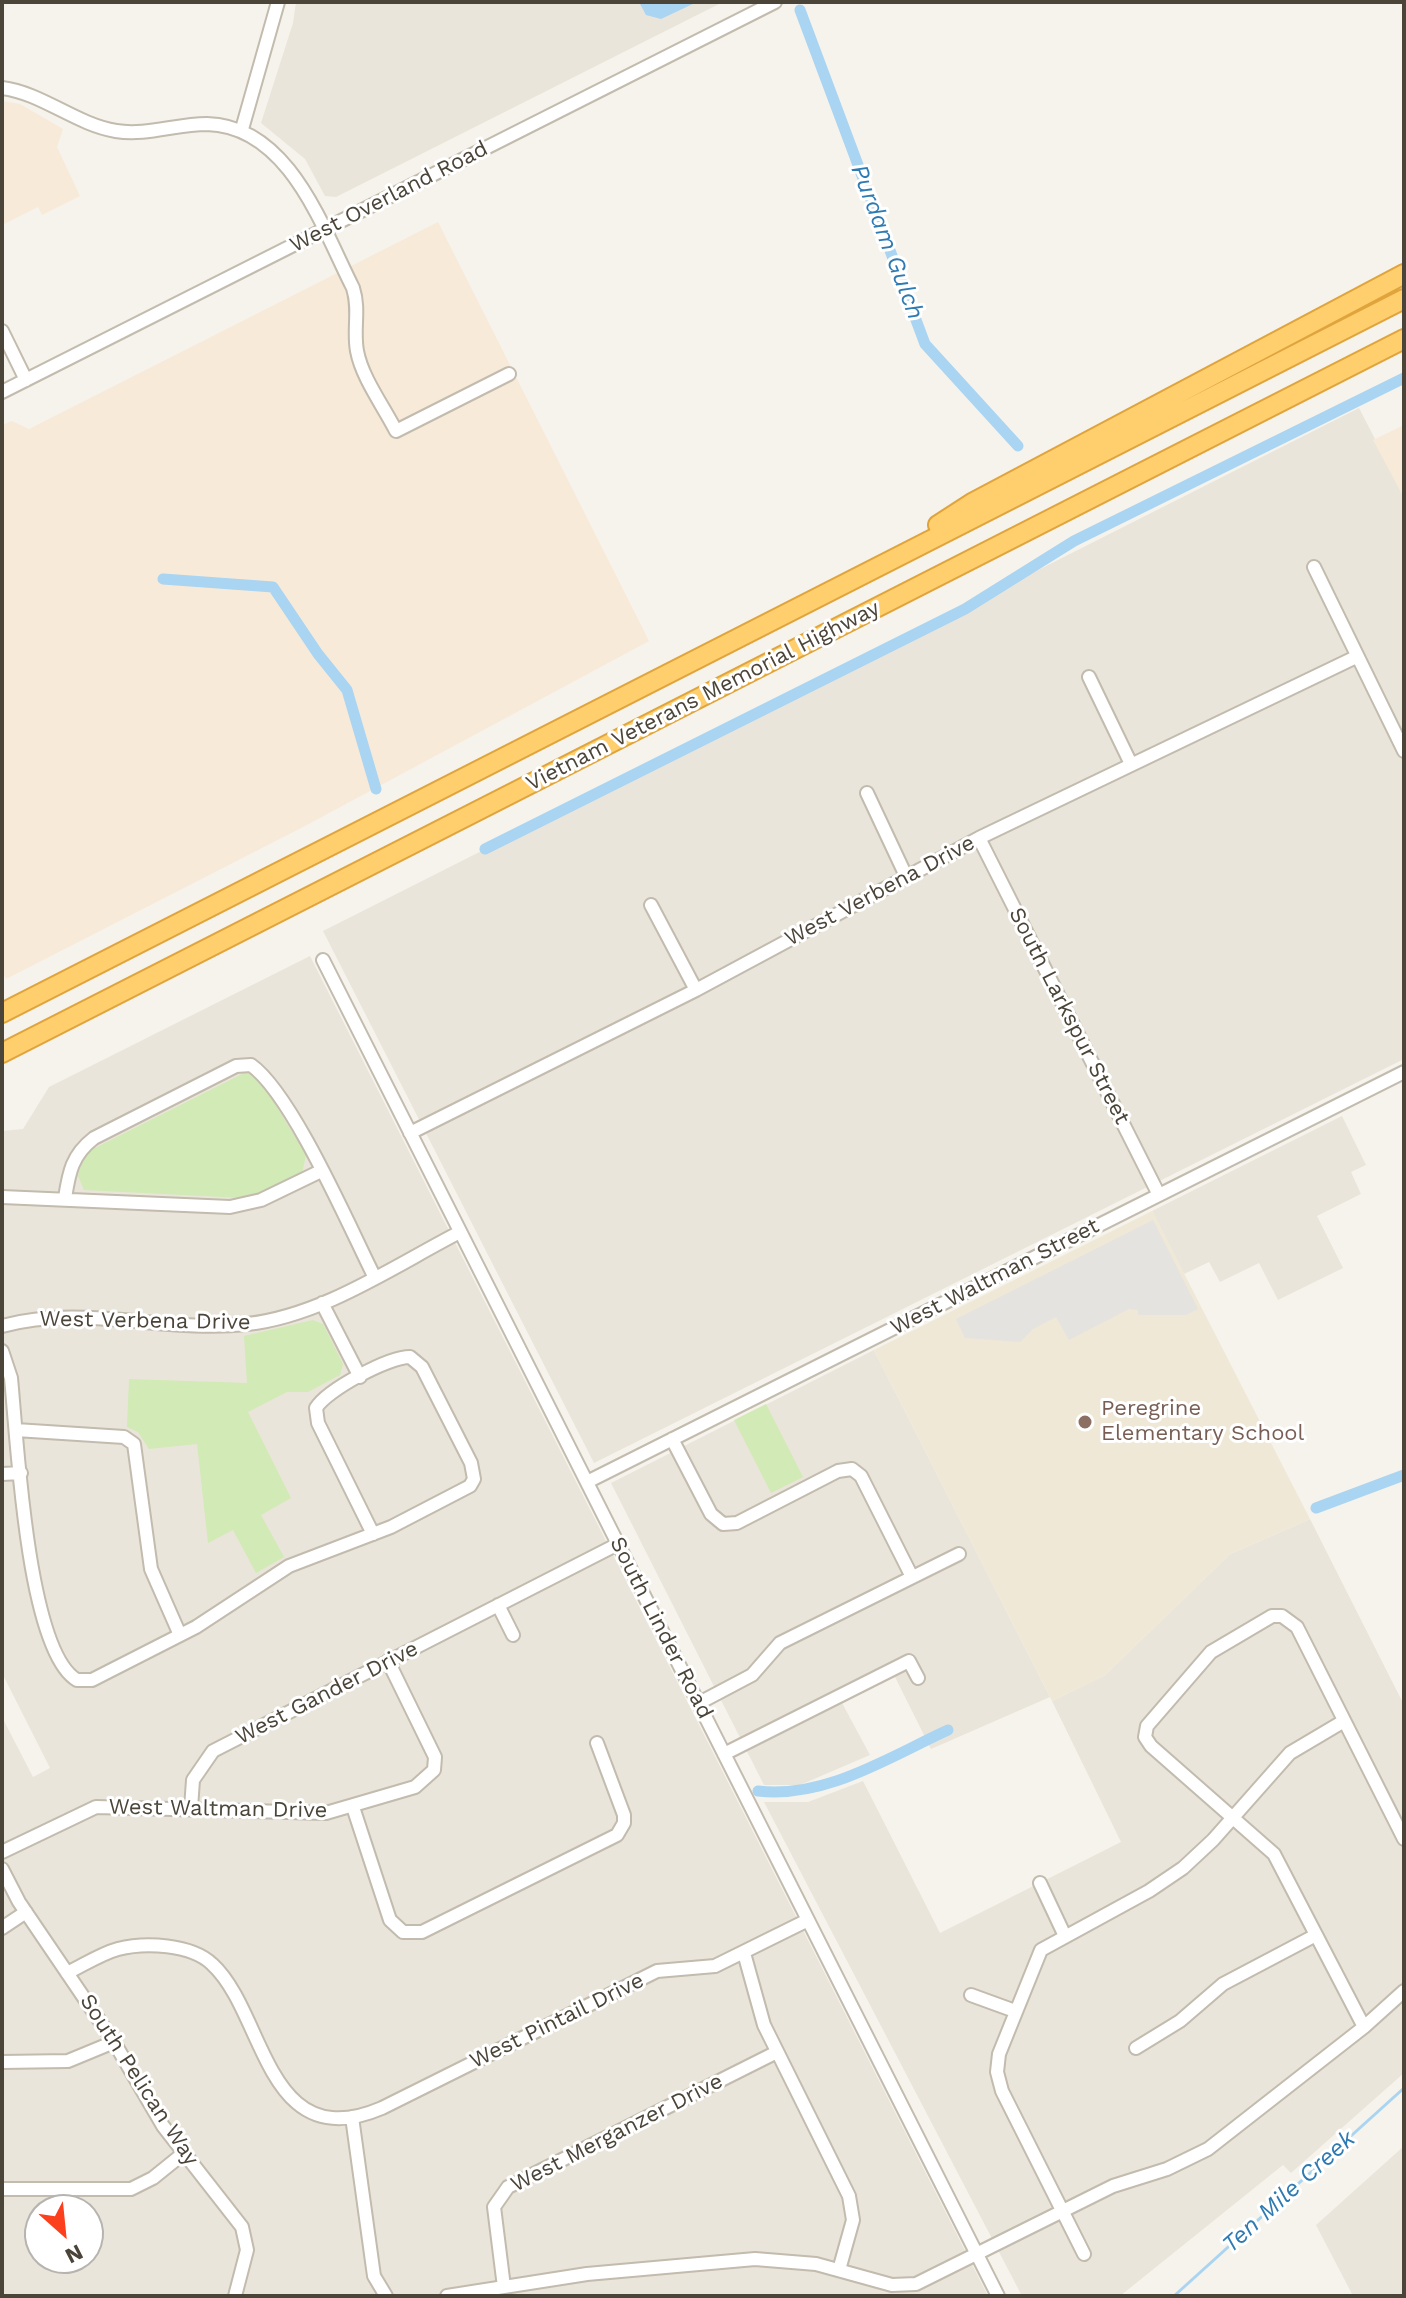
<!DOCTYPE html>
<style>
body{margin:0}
#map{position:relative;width:1406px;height:2298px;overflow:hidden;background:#f6f3ec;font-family:"Work Sans",sans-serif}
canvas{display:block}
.frame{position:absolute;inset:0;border:4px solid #4b4439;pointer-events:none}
.north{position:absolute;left:24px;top:2194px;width:80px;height:80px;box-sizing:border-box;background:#fff;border:2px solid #b7b4b0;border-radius:50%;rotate:153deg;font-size:22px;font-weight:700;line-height:32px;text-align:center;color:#4b4439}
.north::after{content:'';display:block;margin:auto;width:28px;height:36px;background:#fc3f1d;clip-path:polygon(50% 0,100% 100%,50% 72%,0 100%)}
</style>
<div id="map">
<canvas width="1406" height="2298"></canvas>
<div class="frame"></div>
<div class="north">N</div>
</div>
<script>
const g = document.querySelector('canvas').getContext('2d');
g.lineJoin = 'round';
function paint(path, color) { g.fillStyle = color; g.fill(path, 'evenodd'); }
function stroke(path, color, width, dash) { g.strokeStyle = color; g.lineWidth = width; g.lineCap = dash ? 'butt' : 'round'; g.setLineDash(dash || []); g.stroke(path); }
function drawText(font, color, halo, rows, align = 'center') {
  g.font = font + ' "Work Sans",sans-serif'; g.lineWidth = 6; g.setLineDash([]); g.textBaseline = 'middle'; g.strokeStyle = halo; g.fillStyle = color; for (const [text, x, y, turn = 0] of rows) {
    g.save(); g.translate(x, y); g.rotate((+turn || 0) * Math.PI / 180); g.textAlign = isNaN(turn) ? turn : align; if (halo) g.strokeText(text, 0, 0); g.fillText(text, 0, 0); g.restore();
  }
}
paint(new Path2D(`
 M296 2H723L336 197 325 196 305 159 261 123 293 23Z
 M1359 408 1404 495V1059L594 1463 323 931Z
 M310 956 988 2296H2V1717L33 1777 50 1768 2 1673V1131L23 1129 49 1087ZM40 2210H88V2258H40Z
 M1342 1116 1366 1165 1351 1172 1361 1194 1317 1216 1343 1268 1278 1300 1259 1263 1220 1282 1209 1262 1184 1274 1152 1211Z
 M874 1350 1050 1697 931 1749 894 1675 841 1701 870 1755 800 1785H764L611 1483Z
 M1310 1519 1404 1705V2073L1291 2173 1283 2165 1120 2296H1022L764 1802H808L863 1781 940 1933 1121 1842 1052 1701 1105 1675 1230 1554Z
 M1404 2146V2296H1353L1316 2225Z`), '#eae5da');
paint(new Path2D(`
 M2 101 20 104 63 129 57 147 80 196 42 215 38 207 2 225Z
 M438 222 649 641 303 827 6 979 2 972V425L12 421 29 429Z
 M1404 425V498L1373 440Z`), '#f7ead8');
paint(new Path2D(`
 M1152 1211 1310 1519 1230 1554 1105 1675 1052 1701 874 1350Z`), '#efe8d6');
paint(new Path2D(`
 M248 1071 258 1076 306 1155 302 1173 271 1189 242 1198 84 1190 78 1176 82 1161 91 1150Z
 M313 1320 323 1324 343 1364 340 1375 308 1392H287L248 1412 291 1498 261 1515 284 1557 256 1573 233 1530 208 1543 197 1444 149 1449 138 1432 127 1427 129 1379 247 1383 244 1336Z
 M766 1404 803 1477 771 1493 734 1420Z`), '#d2eab5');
paint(new Path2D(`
 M1153 1220 1198 1309 1186 1315H1138V1310L1129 1309 1069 1340 1056 1317 1033 1329 1020 1342 965 1338 956 1319Z`), '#e5e3e0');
paint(new Path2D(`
 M639 2H697L661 19 646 15Z`), '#a9d4f2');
stroke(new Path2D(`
 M1174 2296 1404 2088`), '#a9d4f2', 3);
stroke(new Path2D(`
 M800 10 925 344 1018 446
 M163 579 273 587 318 654 347 690 376 789
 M485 849 965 609 1074 541 1404 378
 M1316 1508 1404 1475
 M758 1791C825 1799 889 1757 948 1730`), '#a9d4f2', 11);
const minor = new Path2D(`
 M2 88C42 93 75 124 116 131 146 136 176 124 207 124 289 126 322 227 353 288 360 310 353 329 357 351 362 378 384 407 396 431L509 374
 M242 129 278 2
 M2 331 26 380
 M2 392 775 2
 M1314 567 1404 751
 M1089 677 1131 764
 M867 793 906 876
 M979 838 1159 1195
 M651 905 696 990
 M323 960 998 2296
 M410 1133 696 990 979 838 1356 657
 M2 1197 230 1207 261 1200 321 1171
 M65 1198C69 1172 72 1155 94 1138L236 1066 251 1065C292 1094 349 1226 374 1276
 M322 1303 360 1377
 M2 1326C83 1304 165 1333 247 1324 322 1316 394 1266 460 1232
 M2 1351 11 1378C17 1438 27 1651 77 1680H92L196 1627 289 1566 391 1527 470 1486 474 1479 471 1463 422 1367 410 1357C388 1357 327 1390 316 1408L318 1423 373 1534
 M16 1430 124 1437 134 1444 151 1569 180 1635
 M672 1439 711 1514 723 1524 737 1523 838 1471 852 1469 861 1476 912 1577
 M2 1474 21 1473
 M587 1482 1404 1072
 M498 1605 513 1635
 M699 1703 752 1675 780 1643 959 1554
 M724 1754 909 1661 918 1678
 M353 1807 390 1920 403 1932H422L617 1835 624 1823V1815L597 1743
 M191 1808 193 1780 213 1751 618 1544
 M2 1852 96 1807 326 1813 415 1787 434 1770 435 1757 388 1661
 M2 1869 19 1902 114 2042 163 2126 242 2227 247 2250 235 2296
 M1040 1883 1064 1934
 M2 1928 26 1912
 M744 1953 764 2025 849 2196 853 2220 839 2270
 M67 1973C84 1965 100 1954 118 1949 145 1942 191 1944 212 1964 266 2013 265 2158 382 2108L657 1971 715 1966 808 1920
 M971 1995 1015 2011
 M1364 2027 1274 1854 1151 1746 1145 1737 1147 1726 1211 1652 1272 1616H1282L1297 1627 1404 1839
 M1136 2048 1180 2021 1223 1984 1316 1935
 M2 2062 68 2061 114 2042
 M352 2117 374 2276 386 2296
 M2 2189H131L153 2178 184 2153
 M1084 2254 1002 2091 997 2072 999 2054 1041 1950 1149 1891 1183 1868 1213 1840 1290 1753 1344 1721
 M504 2287 494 2207 508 2187 777 2052
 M447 2296 587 2274 755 2259 816 2264 892 2285 916 2284 1113 2186 1167 2169 1208 2149 1364 2027 1404 1991`);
const highway = new Path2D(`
 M938 525 972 503 1404 274
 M2 1013 1404 299
 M2 1053 1404 339`);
stroke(minor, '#c2bbae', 16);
stroke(highway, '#e0a43c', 22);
stroke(minor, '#fff', 12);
stroke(highway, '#ffcf6e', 18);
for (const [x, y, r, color] of [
 [1085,1422,8,"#8d6e63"]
]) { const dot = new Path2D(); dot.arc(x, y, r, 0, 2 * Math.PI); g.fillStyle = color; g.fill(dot); stroke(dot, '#fff', 3); }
drawText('22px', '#4b4439', '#fff', [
 ["West Overland Road",389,197,-27],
 ["Vietnam Veterans Memorial Highway",703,696,-27],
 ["West Verbena Drive",880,891,-28],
 ["South Larkspur Street",1069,1016,63],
 ["West Waltman Street",995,1277,-27],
 ["West Verbena Drive",145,1321,1],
 ["South Linder Road",661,1628,63],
 ["West Gander Drive",327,1693,-27],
 ["West Waltman Drive",218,1809,1],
 ["West Pintail Drive",557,2021,-26],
 ["South Pelican Way",139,2080,57],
 ["West Merganzer Drive",617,2133,-27]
]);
drawText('22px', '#785e54', '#fff', [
 ["Peregrine",1101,1409],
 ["Elementary School",1101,1434]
], 'left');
drawText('italic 24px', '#2e7ab2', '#fff', [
 ["Purdam Gulch",887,242,69],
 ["Ten Mile Creek",1289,2192,-42]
]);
</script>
